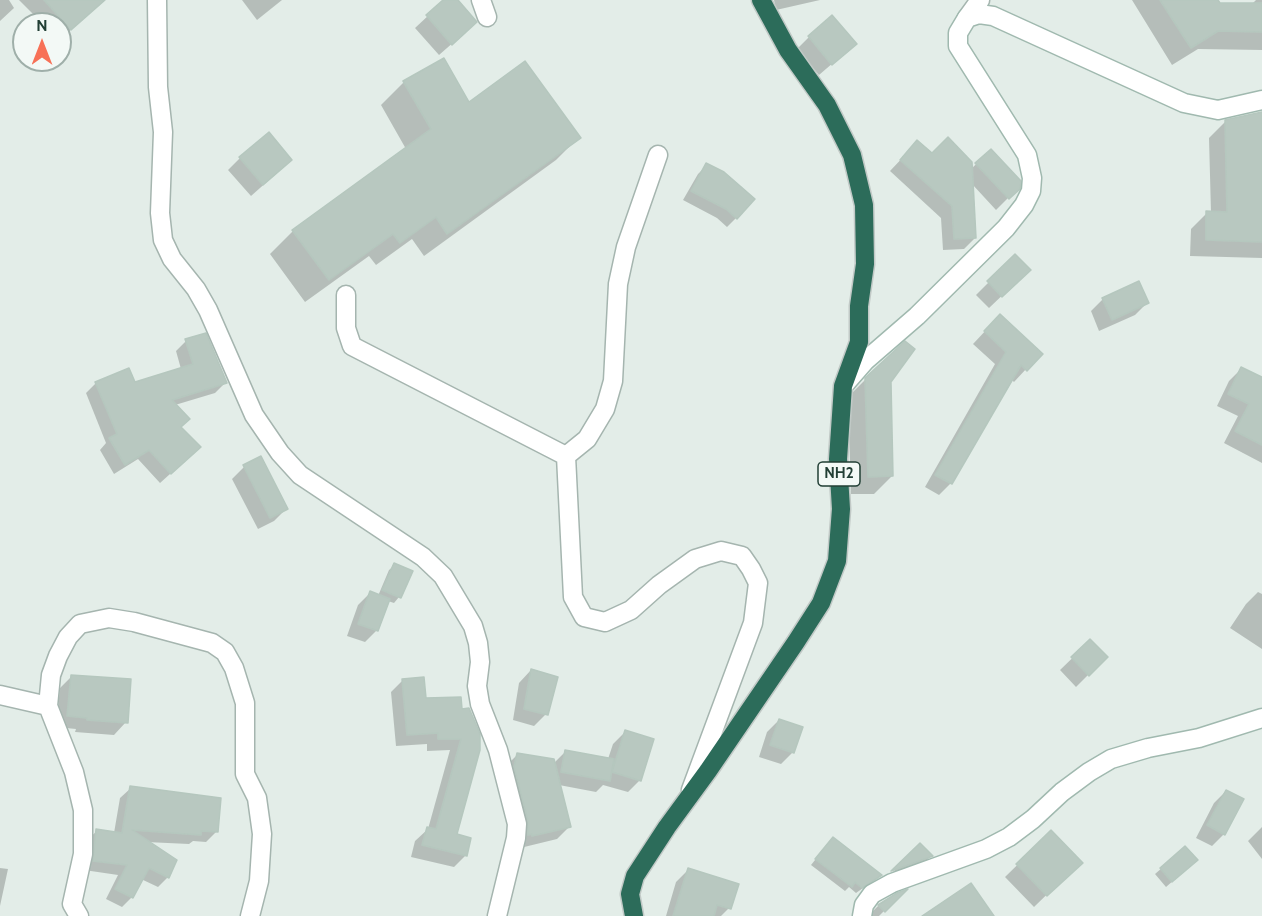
<!DOCTYPE html>
<style>
body{margin:0}
#map{position:relative;width:1262px;height:916px;overflow:hidden;background:#e3ede8;font-family:Cabin,sans-serif}
canvas{display:block}
.north{position:absolute;left:12px;top:12px;width:60px;height:60px;box-sizing:border-box;background:#f3f9f6;border:2px solid #9fafa9;border-radius:50%;rotate:0deg;font-size:16px;font-weight:700;line-height:24px;text-align:center;color:#223f35}
.north::after{content:'';display:block;margin:auto;width:21px;height:27px;background:#f77157;clip-path:polygon(50% 0,100% 100%,50% 72%,0 100%)}
</style>
<div id="map">
<canvas width="1262" height="916"></canvas>
<div class="north">N</div>
</div>
<script>
const g = document.querySelector('canvas').getContext('2d');
g.lineJoin = 'round';
function paint(path, color) { g.fillStyle = color; g.fill(path, 'evenodd'); }
function stroke(path, color, width, dash) { g.strokeStyle = color; g.lineWidth = width; g.lineCap = dash ? 'butt' : 'round'; g.setLineDash(dash || []); g.stroke(path); }
function drawText(font, color, halo, rows, align = 'center') {
  g.font = font + ' Cabin,sans-serif'; g.lineWidth = 5; g.setLineDash([]); g.textBaseline = 'middle'; g.strokeStyle = halo; g.fillStyle = color; for (const [text, x, y, turn = 0] of rows) {
    g.save(); g.translate(x, y); g.rotate((+turn || 0) * Math.PI / 180); g.textAlign = isNaN(turn) ? turn : align; if (halo) g.strokeText(text, 0, 0); g.fillText(text, 0, 0); g.restore();
  }
}
paint(new Path2D(`
 M0 0H9L14 8 0 21Z
 M19 0H86L82 20 60 39V24H43Z
 M242 0H282L257 20Z
 M445 0H456L463 34 439 55 415 28Z
 M774 0H820L776 10Z
 M1132 0H1216L1219 4H1252L1256 0H1262V50L1198 49 1172 65Z
 M809 37 855 44 819 75 797 49Z
 M404 82 579 137 556 160 424 256 412 239 376 265 369 256 305 302 270 254 293 231 406 149 381 105Z
 M1262 114V258L1190 256 1191 229 1207 213H1211L1209 138 1226 121Z
 M990 151 1018 188 996 210 972 184 975 238 964 249 943 250 941 218 890 171 907 153 971 169Z
 M240 158 278 172 251 196 228 170Z
 M707 165 736 218 727 227 717 218 683 200 698 174Z
 M1015 256 1029 270 989 308 976 295Z
 M1103 299 1147 303 1135 315 1099 331 1091 311Z
 M988 328 1040 354 1014 382 1011 379 951 483 939 495 925 487 995 364 973 344Z
 M186 341 225 383 215 393 175 405 179 428 189 457 160 483 138 459 114 474 100 450 106 443 86 393 96 383 134 384 181 369 176 351Z
 M1241 369 1262 379V463L1224 443 1238 416 1217 406 1229 381Z
 M866 379 889 382 892 476 874 494H851L848 397Z
 M244 467 286 509 274 521 258 529 232 479Z
 M395 565 411 571 399 597 394 603 388 601 377 630 365 642 347 636 358 605 370 593 378 596 389 570Z
 M1258 592 1262 594V649L1230 628 1246 604Z
 M1090 641 1106 657 1076 687 1060 670Z
 M531 670 546 714 534 726 513 720 519 683Z
 M72 676 126 722 114 735 75 732 76 729 56 727 60 688Z
 M403 680 425 699 460 711 468 709 455 836 466 855 454 867 411 857 415 841 428 829 450 750 427 751V744L396 746 391 692Z
 M779 720 793 752 781 764 759 757 767 732Z
 M625 732 640 780 628 792 603 785 596 792 559 785 569 827 557 839 520 848 505 767 517 755 554 763 565 752 608 759 613 744Z
 M131 788 217 831 206 842 193 841 189 844 146 842 168 877 158 887 141 879 132 897 122 907 106 899 118 875 84 870 86 841 97 831 114 833 120 798Z
 M1226 791 1224 834 1212 846 1196 838 1214 803Z
 M1262 827V859L1248 841Z
 M1051 832 1068 874 1034 907 1005 877Z
 M827 845 880 876 856 893 849 887 845 891 811 865Z
 M920 845 931 856 919 868 884 881Z
 M1185 848 1190 866 1166 887 1155 874Z
 M0 868 8 869 0 906Z
 M688 870 729 908 721 916H666L676 882Z
 M901 894 879 916H868L880 904Z`), '#0003');
const building = new Path2D(`
 M44 0H105L71 30Z
 M443 0H458L477 22 452 45 426 15Z
 M1160 0H1218L1220 3H1262V32L1218 31 1191 48Z
 M832 15 857 44 832 65 808 36Z
 M444 58 469 102 525 61 581 138 447 234 436 217 400 243 393 234 329 280 292 230 431 129 403 81Z
 M1262 112V242L1206 240V211L1227 212 1225 120Z
 M269 132 292 160 263 185 239 157Z
 M948 137 972 162 976 238 954 239 952 206 900 160 917 140 932 153Z
 M991 149 1021 181 1020 189 1009 199 975 163Z
 M706 163 724 172 755 199 737 219 726 209 691 191Z
 M1015 254 1031 270 1002 297 987 281Z
 M1139 281 1149 303 1112 320 1102 298Z
 M1000 314 1043 354 1027 371 1021 365 952 484 935 475 1006 352 984 331Z
 M206 333 227 383 172 400 190 419 181 427 201 447 171 474 149 450 125 465 109 438 117 434 95 382 129 368 135 382 193 364 185 339Z
 M905 341 915 349 891 382 893 476 868 477 865 378Z
 M1241 367 1262 377V445L1235 431 1249 404 1228 394Z
 M261 456 288 509 270 518 243 465Z
 M394 563 413 571 401 598 382 590Z
 M370 591 390 599 378 631 358 624Z
 M1090 639 1108 657 1089 676 1071 657Z
 M531 669 558 677 548 715 524 709Z
 M71 675 131 679 128 723 87 720V718L67 716Z
 M424 677 426 698 461 697 462 709 469 708 480 734V750L457 834 471 838 467 856 422 845 427 827 436 829 461 739H438V733L407 735 402 679Z
 M779 719 803 727 794 753 770 745Z
 M625 730 654 739 641 781 612 772Z
 M565 750 614 759 610 781 561 772Z
 M517 753 554 759 571 827 532 836V834L528 835V821L514 767Z
 M130 786 221 798 218 832 201 831V835L132 830 177 860 169 878 149 868 133 898 115 889 127 865 93 861 96 829 122 833Z
 M1226 790 1244 799 1225 835 1207 825Z
 M1051 830 1083 863 1047 896 1016 864Z
 M833 837 882 875 862 888 855 882 852 887 815 859Z
 M920 843 933 856 891 871Z
 M1185 846 1198 860 1172 882 1160 868Z
 M688 868 739 884 731 909 717 905 714 916H673Z
 M971 883 994 916H922Z
 M908 889 885 912 878 905 897 893Z`);
paint(building, '#b8c8c0');
stroke(building, '#b5c7be', 1.5);
const street = new Path2D(`
 M157 0 158 87 163 132 160 213 163 240 172 259 196 289 208 310 254 415 280 453 300 475 423 557 443 576 473 626 478 643 480 662 477 686 480 704 498 750 517 824 516 838 497 916
 M481 0 487 17
 M967 18 980 0
 M658 155 626 247 618 284 613 381 605 409 587 439 566 456 573 597 584 617 605 622 631 610 659 585 695 559 721 551 742 556 751 569 758 583 753 623 691 790
 M346 295V328L352 346 566 456
 M0 695 48 706
 M79 916 72 904 83 854V810L74 772 48 706 51 675 58 656 68 637 80 624 109 618 134 622 212 643 225 652 234 668 245 703V774L257 798 262 834 259 881 250 916`);
const secondary = new Path2D(`
 M844 385 865 361 917 316 1006 228 1024 205 1031 191 1032 178 1027 155 958 46V33L967 18 979 14 993 16 1184 103 1218 110 1262 100
 M862 916 864 905 872 894 892 883 986 849 1009 837 1033 819 1062 792 1089 772 1111 759 1148 748 1199 738 1262 718`);
const highway = new Path2D(`
 M634 916 630 894 635 876 667 827 708 771 796 642 821 603 837 561 841 509 838 459 843 386 859 342V306L865 264 864 205 852 155 827 105 788 50 761 0`);
stroke(street, '#a5b5af', 21);
stroke(secondary, '#a0b9af', 21);
stroke(highway, '#c1c9c6', 21);
stroke(street, '#fff', 18);
stroke(secondary, '#fff', 18);
stroke(highway, '#2c6c5a', 18);
for (const [x, y, w] of [
 [839,474,42]
]) { const box = new Path2D(); box.roundRect(x - w / 2, y - 12, w, 24, 4.5); g.fillStyle = '#f3f9f6'; g.fill(box); stroke(box, '#223f35', 1.5); }
drawText('bold 15px', '#223f35', null, [
 ["NH2",839,474]
]);
</script>
